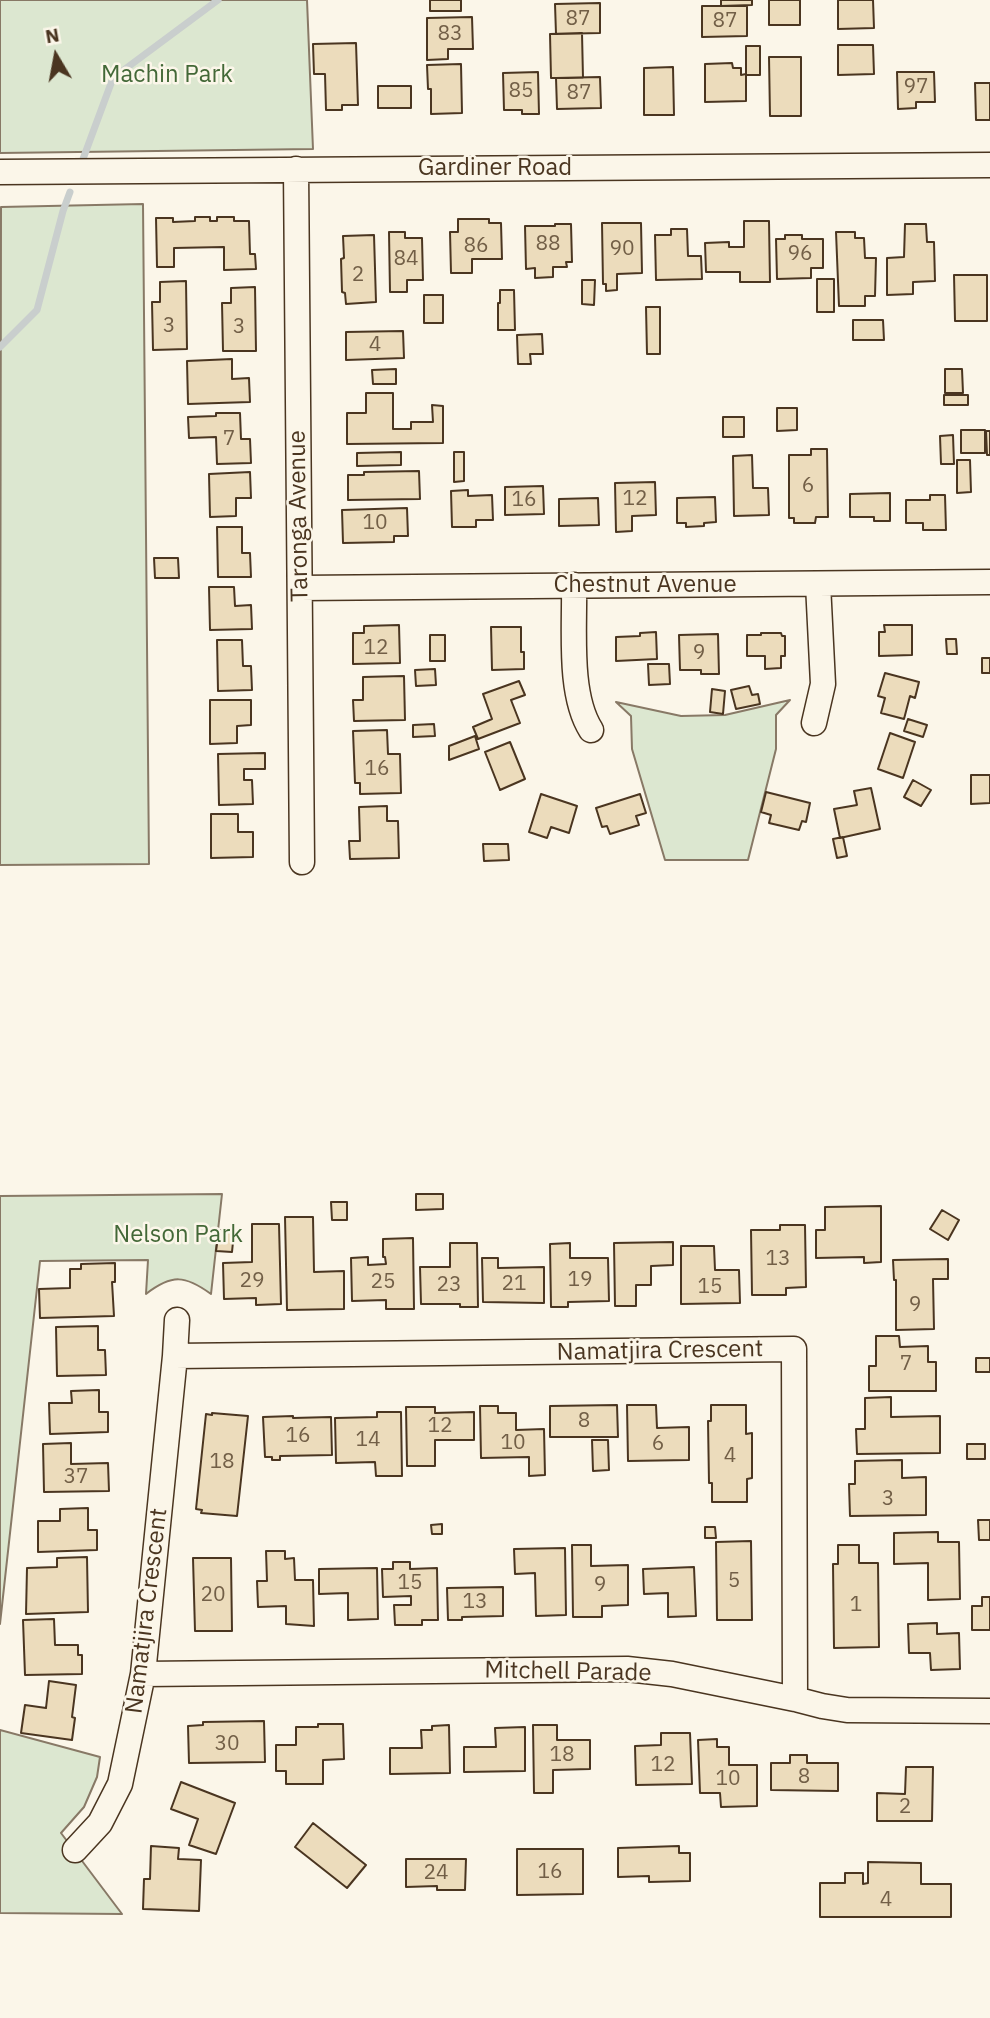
<!DOCTYPE html>
<style>
body{margin:0}
#map{position:relative;width:990px;height:2018px;overflow:hidden;background:#fbf6e9;font-family:"IBM Plex Sans",sans-serif}
canvas{display:block}
.north{position:absolute;left:21px;top:21px;width:70px;height:70px;-webkit-text-stroke:5px #fbf6e9;paint-order:stroke;rotate:350deg;font-size:19px;font-weight:700;line-height:28px;text-align:center;color:#4a3520}
.north::after{content:'';display:block;margin:auto;width:24px;height:32px;background:#4a3520;clip-path:polygon(50% 0,100% 100%,50% 72%,0 100%)}
</style>
<div id="map">
<canvas width="990" height="2018"></canvas>
<div class="north">N</div>
</div>
<script>
const g = document.querySelector('canvas').getContext('2d');
g.lineJoin = 'round';
function paint(path, color) { g.fillStyle = color; g.fill(path, 'evenodd'); }
function stroke(path, color, width, dash) { g.strokeStyle = color; g.lineWidth = width; g.lineCap = dash ? 'butt' : 'round'; g.setLineDash(dash || []); g.stroke(path); }
function drawText(font, color, halo, rows, align = 'center') {
  g.font = font + ' "IBM Plex Sans",sans-serif'; g.lineWidth = 5; g.setLineDash([]); g.textBaseline = 'middle'; g.strokeStyle = halo; g.fillStyle = color; for (const [text, x, y, turn = 0] of rows) {
    g.save(); g.translate(x, y); g.rotate((+turn || 0) * Math.PI / 180); g.textAlign = isNaN(turn) ? turn : align; if (halo) g.strokeText(text, 0, 0); g.fillText(text, 0, 0); g.restore();
  }
}
const green = new Path2D(`
 M0 0H307L313 149 0 153Z
 M143 204 149 864 0 865 1 207Z
 M790 700 776 715V749L748 860H665L632 749 631 716 616 702 681 716 725 715Z
 M222 1194 211 1294C185 1275 172 1274 146 1294L148 1260 40 1261 0 1624V1196Z
 M0 1730 100 1757 97 1777 84 1807 61 1833 122 1914 0 1913Z`);
paint(green, '#dce7d0');
stroke(green, '#887966', 2);
stroke(new Path2D(`
 M83 159 113 78 218 0
 M0 347 37 310 63 211 70 192`), '#c9cecd', 7);
const building = new Path2D(`
 M430 0H461V11H430Z
 M721 0H752V5L721 6Z
 M769 0H800V25H769Z
 M838 0H873L874 28 838 29Z
 M600 3V33L556 34 555 4Z
 M702 6H747V36L702 37Z
 M472 17 473 49H448V59L427 60V18Z
 M582 33 583 78H551L550 34Z
 M356 43 358 105H342V110H326L325 74H314L313 44Z
 M838 45H873L874 74 838 75Z
 M746 46H760V75H746Z
 M769 57H801V116H770Z
 M732 63 733 68H741V75L746 74V101L705 102V64Z
 M461 64 462 113 431 114V89H428L427 65Z
 M673 67 674 115H644V68Z
 M538 72 539 114H522V110H504L503 73Z
 M897 72H934L935 102H916V108L898 109Z
 M600 77 601 108 557 109 556 78Z
 M975 83H990V120H976Z
 M378 86H411V108H378Z
 M195 217H210V221H217V217H234V221H249L250 254H255L256 269 224 270V247L174 248V267H157L156 218H173V222L195 221Z
 M458 219H489V223H501L502 259H472V273H451L450 232H458Z
 M744 221H769L770 282H740V272H706L705 243 729 242V247H744Z
 M602 223H641L642 273 617 274V290L606 291V284H603Z
 M555 224H571L572 262H566L567 267H553V277L535 278V268L526 269 525 226H555Z
 M905 224H926L927 242H934L935 281 913 282V294L887 295V258L904 257Z
 M671 229H687L688 256H701L702 279 656 280 655 235H671Z
 M389 232H405V238H422L423 280H407V292H390Z
 M836 232H855V238H864L865 258H876L875 296H865V306H839Z
 M374 235 376 302 346 304 345 293 342 292 341 259 344 258 343 236Z
 M785 235H802V239H823V268H811V278L777 279 776 239H785Z
 M954 275H987V321H955Z
 M817 279H834V312H817Z
 M582 280H595L594 305 582 304Z
 M186 281 187 349 153 350 152 302H160V282Z
 M255 287 256 351H223L222 303H231V288Z
 M500 290H514L515 330H498V303H500Z
 M424 295H443V323H424Z
 M646 307H660V354H647Z
 M853 320H883L884 340H853Z
 M403 331 404 358 346 360V332Z
 M542 334 543 354H530L531 364H518L517 335Z
 M232 359V379L249 378 250 402 188 404 187 361Z
 M396 369V384H373L372 370Z
 M945 369H962L963 393H945Z
 M366 393H393V429H411V422H433L432 405 443 406V443L347 444V413H366Z
 M944 395H968V405H944Z
 M777 408H797V430L777 431Z
 M216 413H240L241 439H250L251 463 217 464 216 437 189 438 188 417 216 416Z
 M723 417H744V437H723Z
 M961 430H985V453H961Z
 M986 431H990V455H987Z
 M953 435 954 464H941L940 436Z
 M811 449H827L828 517H816L815 523H794V518H789V455H811Z
 M401 452V465L357 466V453Z
 M454 452H464V481L454 482Z
 M752 455 753 488H768L769 515 734 516 733 456Z
 M957 460H970L971 492 957 493Z
 M419 471 420 499 348 500V475H364V472Z
 M250 472 251 498H236V516L210 517 209 474Z
 M655 482 656 515 632 516V531L616 532 615 483Z
 M543 486 544 514 505 515V487Z
 M468 490V496L492 495 493 520H476V527H452L451 491Z
 M890 493V521H874V517H850V494Z
 M930 495H945L946 530H923V523H906V500H930Z
 M715 497 716 522 704 523V526L686 527V523H677V498Z
 M598 498 599 525 559 526V499Z
 M407 508 408 536H394V542L343 543 342 510Z
 M217 527H242V553H250L251 577H218Z
 M154 558H178L179 578H155Z
 M209 587H234L235 606 251 605 252 629 210 630Z
 M399 625 400 663 353 664V633H364V626Z
 M884 625H912V655L879 656V632H885Z
 M491 627H521V652H524V669L492 670Z
 M656 632 657 659 616 661V637L640 636V633Z
 M761 633H781L782 636H785V656H781V668L765 669V656H747V635H761Z
 M718 634 719 674H701V670H680L679 635Z
 M430 635H445V661H430Z
 M946 639H956L957 654H947Z
 M217 640H242L243 666H251L252 690 218 691Z
 M982 658H990V673H982Z
 M648 664H669L670 684 649 685Z
 M435 669 436 685 416 686 415 670Z
 M885 673 919 682 915 698 910 696 904 719 881 713 885 698 878 696Z
 M404 676 405 720 354 721 353 700H363V677Z
 M519 681 525 695 511 700 520 723 478 739 473 727 492 719 483 694Z
 M749 686 752 695 758 694 760 704 736 709 731 690Z
 M712 689 725 691 723 714 710 712Z
 M210 700H251V725L237 726V743L210 744Z
 M908 719 927 725 923 737 904 731Z
 M434 724 435 736 413 737V725Z
 M387 730 388 754H400L401 793 360 794V783H355L353 731Z
 M890 733 915 742 903 778 878 769Z
 M475 736 479 749 449 760V746Z
 M510 742 525 779 500 790 485 752Z
 M265 753V769H244V780H252L253 804 219 805 218 754Z
 M971 775H990V803L971 804Z
 M913 780 931 790 921 806 904 797Z
 M871 788 880 829 840 838 834 809 857 805 854 791Z
 M766 792 810 803 806 822 802 821 799 830 769 823 771 815 761 812Z
 M541 794 577 806 569 833 551 827 547 838 529 832Z
 M640 794 646 813 636 816 639 825 610 834 607 826 602 827 596 808Z
 M387 806V821H398L399 858 350 859 349 841H360L359 807Z
 M211 814H238V832H253V857L211 858Z
 M843 837 847 856 837 858 833 839Z
 M483 844H508L509 860 484 861Z
 M416 1194H443V1209L416 1210Z
 M331 1202H347V1220H332Z
 M881 1206V1262L864 1263V1257L816 1258V1230H825V1207Z
 M942 1210 959 1220 948 1240 930 1229Z
 M285 1217H313L314 1272 344 1271V1309L287 1310Z
 M252 1224H279L281 1304 256 1305V1298L224 1299 223 1263 252 1262Z
 M780 1225H805L806 1287 786 1288V1295H752L751 1230H780Z
 M219 1230 234 1232 232 1252 216 1251Z
 M413 1238 414 1309H386V1300L352 1301 351 1258 368 1257V1265L386 1264 385 1257H383V1239Z
 M673 1242V1265L651 1266V1285H636V1306H615L614 1243Z
 M450 1243H477L478 1307H460V1304H421L420 1267H450Z
 M570 1243V1258H608L609 1301 568 1302V1307H551L550 1244Z
 M681 1246H714L715 1270H739L740 1303 681 1304Z
 M482 1258H498V1268L544 1267V1303L483 1302Z
 M948 1259V1279H933L934 1329 896 1330V1280H894L893 1260Z
 M115 1263V1282H112L114 1316 40 1318 39 1289 70 1288V1269H81V1264Z
 M98 1326V1350H105L106 1375 57 1376 56 1327Z
 M876 1336H899L900 1347 928 1346V1362H936V1391H869V1366H876Z
 M976 1358H990V1372H976Z
 M99 1390V1412H108V1432L50 1434 49 1403H72L71 1391Z
 M891 1397V1417L940 1416V1453L857 1454 856 1429H865V1398Z
 M617 1405 618 1437H550V1406Z
 M627 1405H656L657 1428 689 1427V1460L628 1461Z
 M711 1405H746V1434L752 1433V1478L747 1479V1502H712V1483H709L708 1421H711Z
 M480 1406H498V1413H516V1430L544 1429 545 1475 529 1476V1457L481 1458Z
 M406 1407H435V1413L474 1412V1440H435V1466H407Z
 M377 1412H401L402 1476H376L375 1462 336 1463 335 1418 377 1417Z
 M212 1413 248 1416 237 1516 201 1513 202 1510 196 1509 206 1414 212 1415Z
 M293 1416V1418L331 1417 332 1455 280 1456V1460H272V1457H265L263 1417Z
 M592 1440H608L609 1470 593 1471Z
 M71 1443V1464L108 1463 109 1491 44 1492 43 1444Z
 M967 1444H985V1459H967Z
 M902 1460V1478L926 1477V1515L850 1516 849 1484H855V1461Z
 M88 1508V1530H97V1550L38 1552V1521H60V1509Z
 M978 1520H990V1540H979Z
 M442 1524V1534H432L431 1525Z
 M705 1527H715L716 1538H705Z
 M938 1532V1542H959L960 1599 928 1600V1563L894 1564V1533Z
 M751 1541 752 1620H717L716 1542Z
 M572 1545H591V1566L628 1565V1605L602 1606V1617H573Z
 M838 1545H859V1563H878L879 1647 834 1648 833 1564H838Z
 M565 1548 566 1615 536 1616 535 1573 515 1574 514 1549Z
 M266 1551H285V1559L294 1558 295 1580H313L314 1626 286 1624V1606L258 1607 257 1581H267Z
 M87 1557 88 1612 26 1614 27 1568 57 1567V1558Z
 M193 1558H231L232 1631H195Z
 M393 1562H410V1569L437 1568 438 1620H422V1625H395L394 1605H411V1596L383 1597 382 1569H393Z
 M694 1567 696 1616 668 1617V1593L644 1594 643 1569Z
 M377 1568 378 1619 348 1620V1593L319 1594V1569Z
 M503 1587V1616L462 1617V1620H448L447 1588Z
 M982 1597H990V1630H972V1606H982Z
 M54 1619 55 1645H78V1655H82V1674L25 1675 23 1620Z
 M937 1623V1634L959 1633 960 1669 931 1670 930 1653H909L908 1624Z
 M49 1681 76 1685 72 1717 75 1718 72 1740 21 1733 25 1705 46 1708Z
 M264 1721 265 1762 189 1763 188 1726 203 1725V1722Z
 M318 1724H343L344 1759 323 1760V1784H286V1771H276V1745H296V1727H318Z
 M449 1725 450 1773 390 1774V1748H422L421 1730H432V1726Z
 M533 1725H557V1740H590V1769L553 1770V1793H534Z
 M525 1727V1771L464 1772V1747H496L495 1728Z
 M661 1733H690L692 1784 636 1785 635 1746 661 1745Z
 M717 1739V1747H729V1765H757V1806L721 1807 720 1793H700L698 1740Z
 M790 1755H807V1763H838V1791L771 1790V1763H790Z
 M906 1767H933L932 1821H877V1793L905 1794Z
 M181 1782 235 1803 216 1854 189 1845 198 1819 171 1809Z
 M313 1823 366 1865 347 1888 295 1847Z
 M151 1846 179 1848 178 1859 201 1860 199 1911 143 1909 144 1879H150Z
 M679 1846V1853H690V1881L649 1882V1876L618 1877V1848Z
 M517 1849H583V1894L517 1895Z
 M406 1859H466L465 1890H437V1886L406 1887Z
 M868 1862 921 1863V1884H951V1917H820V1883H845V1873H863V1884L868 1883Z`);
paint(building, '#ecdcbc');
stroke(building, '#4a3520', 2);
const minor = new Path2D(`
 M296 169 302 862
 M0 172 990 165
 M574 585C575 628 568 694 591 730
 M300 588 990 582
 M814 723 823 684 818 584
 M175 1356 177 1320
 M143 1674 627 1669 672 1674 795 1699 822 1706 847 1710 990 1711
 M75 1850 100 1823 120 1784 143 1674 175 1356 794 1349 795 1699`);
stroke(minor, '#4a3520', 27);
stroke(minor, '#fbf6e9', 24);
drawText('21px', '#725f47', null, [
 ["87",578,19],
 ["87",725,21],
 ["83",450,34],
 ["97",916,87],
 ["85",521,91],
 ["87",579,93],
 ["88",548,244],
 ["86",476,246],
 ["90",622,249],
 ["96",800,254],
 ["84",406,259],
 ["2",358,275],
 ["3",169,326],
 ["3",239,327],
 ["4",375,345],
 ["7",229,439],
 ["6",808,486],
 ["12",635,499],
 ["16",524,500],
 ["10",375,523],
 ["12",376,648],
 ["9",699,653],
 ["16",377,769],
 ["13",778,1259],
 ["19",580,1280],
 ["29",252,1281],
 ["25",383,1282],
 ["21",514,1284],
 ["23",449,1285],
 ["15",710,1287],
 ["9",915,1305],
 ["7",906,1364],
 ["8",584,1421],
 ["12",440,1426],
 ["16",298,1436],
 ["14",368,1440],
 ["10",513,1443],
 ["6",658,1444],
 ["4",730,1456],
 ["18",222,1462],
 ["37",76,1477],
 ["3",888,1499],
 ["5",734,1581],
 ["15",410,1583],
 ["9",600,1585],
 ["20",213,1595],
 ["13",475,1602],
 ["1",856,1605],
 ["30",227,1744],
 ["18",562,1755],
 ["12",663,1765],
 ["8",804,1777],
 ["10",728,1779],
 ["2",905,1807],
 ["16",550,1872],
 ["24",436,1873],
 ["4",886,1900]
]);
drawText('24px', '#436837', '#fbf6e9', [
 ["Machin Park",167,75],
 ["Nelson Park",178,1235]
]);
drawText('24px', '#4a3520', '#fbf6e9', [
 ["Gardiner Road",495,168],
 ["Taronga Avenue",299,516,-91],
 ["Chestnut Avenue",645,585],
 ["Namatjira Crescent",660,1351,-1],
 ["Namatjira Crescent",147,1611,-83],
 ["Mitchell Parade",568,1672,1]
]);
</script>
